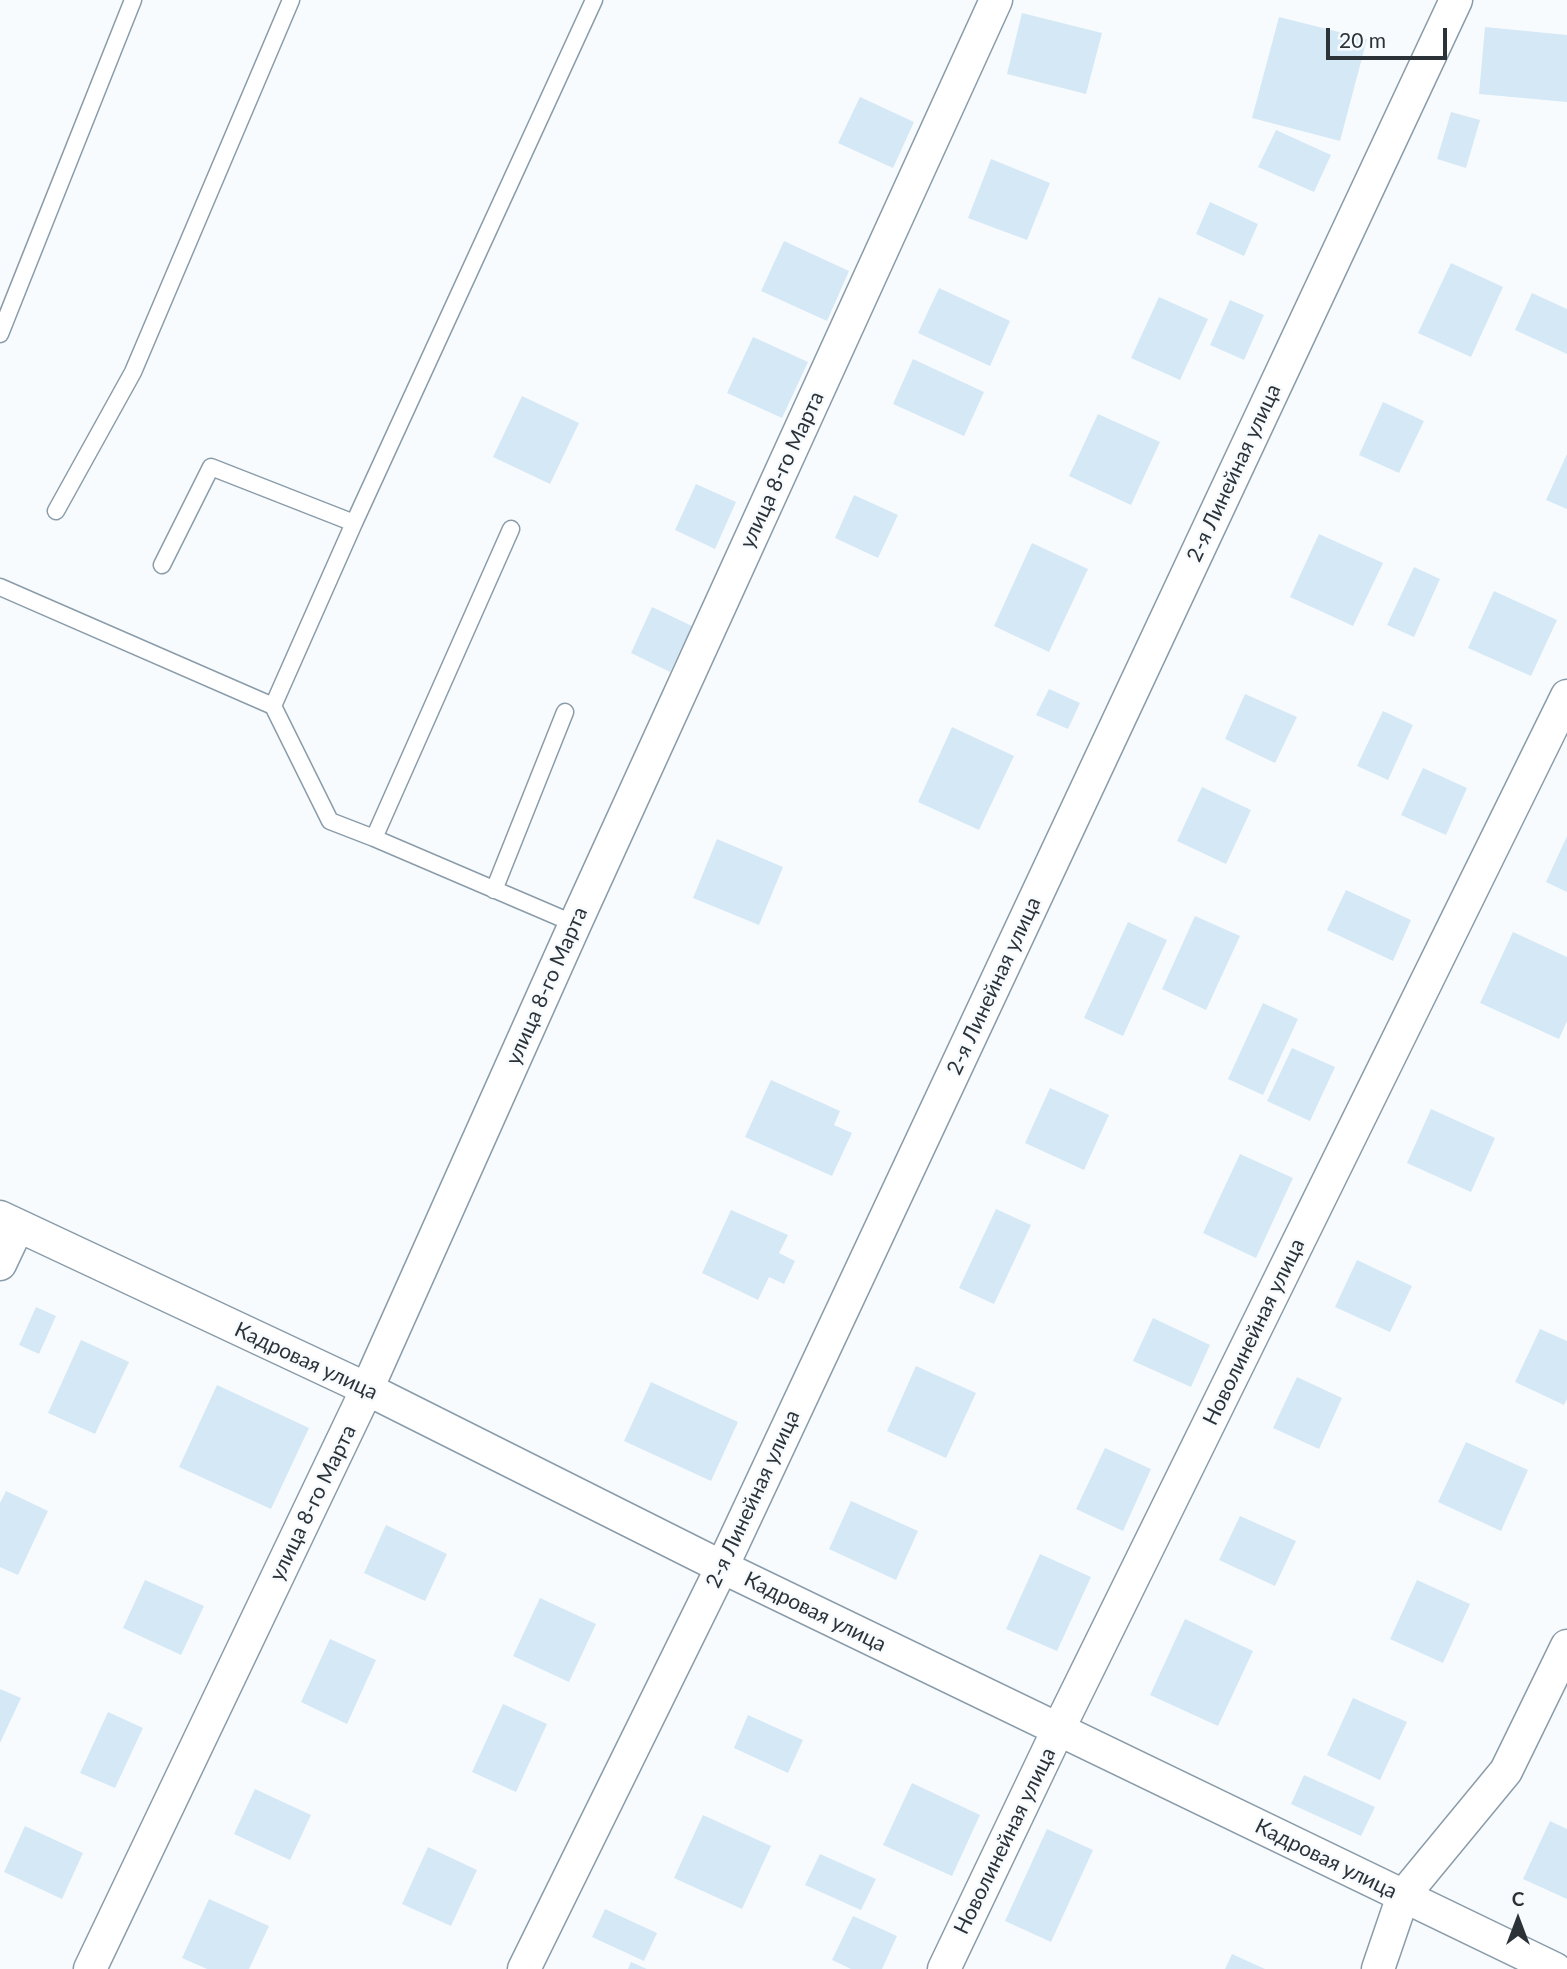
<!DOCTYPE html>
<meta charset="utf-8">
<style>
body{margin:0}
#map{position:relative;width:1567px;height:1969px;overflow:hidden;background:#f7fbfe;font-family:Lato,sans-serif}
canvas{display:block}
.north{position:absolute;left:1483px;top:1885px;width:70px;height:70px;-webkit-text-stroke:5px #f7fbfe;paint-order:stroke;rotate:0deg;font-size:19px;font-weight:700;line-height:28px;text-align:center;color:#2b3238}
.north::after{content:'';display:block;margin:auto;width:24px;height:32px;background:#2b3238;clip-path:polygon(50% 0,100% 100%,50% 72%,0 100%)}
.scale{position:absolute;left:1326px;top:28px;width:121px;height:32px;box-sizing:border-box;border:4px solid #2b3238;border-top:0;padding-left:9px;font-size:21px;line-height:24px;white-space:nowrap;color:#2b3238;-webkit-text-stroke:5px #f7fbfe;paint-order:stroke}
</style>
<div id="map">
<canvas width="1567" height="1969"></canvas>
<div class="north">С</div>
<div class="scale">20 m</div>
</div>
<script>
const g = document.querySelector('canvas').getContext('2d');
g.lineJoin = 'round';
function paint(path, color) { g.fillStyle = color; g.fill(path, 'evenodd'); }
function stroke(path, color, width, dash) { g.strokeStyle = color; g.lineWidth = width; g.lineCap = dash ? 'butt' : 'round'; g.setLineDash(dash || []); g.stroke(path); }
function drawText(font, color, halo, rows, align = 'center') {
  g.font = font + ' Lato,sans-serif'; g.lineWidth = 5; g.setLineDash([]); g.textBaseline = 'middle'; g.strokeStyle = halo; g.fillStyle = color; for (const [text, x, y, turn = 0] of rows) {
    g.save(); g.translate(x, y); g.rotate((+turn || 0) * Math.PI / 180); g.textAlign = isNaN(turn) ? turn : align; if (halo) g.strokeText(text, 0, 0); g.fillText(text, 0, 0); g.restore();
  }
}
paint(new Path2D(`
 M1022 13 1102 33 1086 94 1007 74Z
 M1279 17 1367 39 1340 141 1252 118Z
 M1485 27 1567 35V102L1479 94Z
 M860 97 914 122 893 168 838 143Z
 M1451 112 1480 120 1466 168 1437 159Z
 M1276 130 1331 155 1314 192 1258 167Z
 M991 159 1050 183 1027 240 968 218Z
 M1210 202 1258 224 1244 256 1196 234Z
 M784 241 849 271 827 321 761 291Z
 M1451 263 1503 287 1471 357 1418 333Z
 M939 288 1010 321 990 366 918 333Z
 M1532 293 1567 309V354L1515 330Z
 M1159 297 1208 319 1180 380 1131 358Z
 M1230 300 1264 315 1244 360 1210 345Z
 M753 337 808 362 782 418 727 393Z
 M913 359 984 392 964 436 893 404Z
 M522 396 579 423 550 484 493 457Z
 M1383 402 1424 421 1399 473 1359 455Z
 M1098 414 1160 442 1131 505 1069 476Z
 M1567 454V509L1546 500Z
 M696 484 736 502 715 549 675 530Z
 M854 495 898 515 878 558 835 538Z
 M1319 534 1383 563 1353 626 1290 597Z
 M1032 543 1088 569 1049 652 994 626Z
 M1414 567 1440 579 1414 637 1387 625Z
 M1494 591 1557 620 1531 676 1468 648Z
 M652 607 692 626 670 672 631 653Z
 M1049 689 1080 703 1068 729 1036 715Z
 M1245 694 1297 717 1275 763 1225 739Z
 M1383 711 1413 725 1388 780 1357 766Z
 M952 727 1014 756 979 830 918 802Z
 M1423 768 1467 788 1446 835 1401 815Z
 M1202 787 1251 810 1226 864 1177 841Z
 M1567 836V892L1546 882Z
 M717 839 783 867 759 925 693 898Z
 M1346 890 1411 920 1393 961 1327 930Z
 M1195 916 1240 936 1206 1010 1162 989Z
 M1128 922 1167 940 1123 1036 1084 1018Z
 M1513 932 1567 957V1021L1559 1039 1480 1003Z
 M1263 1003 1298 1019 1263 1095 1228 1079Z
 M1292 1048 1335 1067 1310 1121 1267 1101Z
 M771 1080 840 1111 834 1125 852 1133 832 1176 745 1137Z
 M1050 1088 1109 1115 1084 1170 1025 1143Z
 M1431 1109 1495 1138 1471 1192 1407 1163Z
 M1240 1154 1293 1178 1256 1258 1203 1233Z
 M996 1209 1031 1225 994 1304 959 1288Z
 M731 1210 788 1235 779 1253 795 1261 784 1284 769 1277 758 1300 702 1273Z
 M1357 1260 1412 1286 1390 1332 1335 1307Z
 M36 1307 56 1316 39 1354 19 1345Z
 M1153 1318 1210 1345 1191 1387 1133 1361Z
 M1540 1329 1567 1341V1399L1564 1405 1515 1382Z
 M81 1340 129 1362 95 1434 48 1413Z
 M916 1366 976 1393 946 1458 887 1431Z
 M1297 1377 1342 1398 1319 1449 1273 1428Z
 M651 1382 738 1422 711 1481 624 1441Z
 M217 1385 309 1428 271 1509 179 1467Z
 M1466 1442 1528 1470 1501 1531 1438 1502Z
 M1105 1448 1151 1469 1123 1531 1076 1509Z
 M6 1491 48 1511 18 1575 0 1567V1503Z
 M851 1501 918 1531 896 1580 829 1549Z
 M1240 1516 1296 1541 1275 1586 1219 1560Z
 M386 1525 447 1554 425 1601 364 1573Z
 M1040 1554 1091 1577 1057 1651 1006 1629Z
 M145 1580 204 1606 181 1655 123 1628Z
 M1417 1580 1470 1604 1443 1663 1390 1639Z
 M540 1598 596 1624 569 1682 513 1656Z
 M1185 1619 1253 1651 1218 1726 1150 1695Z
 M330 1639 376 1660 347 1724 301 1702Z
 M0 1689 21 1698 0 1743Z
 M1353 1698 1407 1722 1380 1780 1327 1755Z
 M503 1704 547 1724 516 1792 472 1772Z
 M108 1712 143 1728 115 1788 80 1773Z
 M748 1715 803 1740 788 1773 734 1748Z
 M1304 1775 1375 1807 1361 1836 1291 1804Z
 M912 1783 980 1815 952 1876 883 1845Z
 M255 1789 311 1815 290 1860 234 1834Z
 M703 1815 771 1846 742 1909 674 1878Z
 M1550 1821 1567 1829V1899L1523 1879Z
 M25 1826 83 1853 62 1899 4 1872Z
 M1047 1829 1093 1850 1051 1942 1005 1921Z
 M428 1847 477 1870 451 1926 402 1904Z
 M820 1854 876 1879 861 1910 805 1885Z
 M209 1899 269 1926 249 1969H207L182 1958Z
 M605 1909 657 1933 644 1961 592 1937Z
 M853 1916 897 1936 882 1969H851L832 1960Z
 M1232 1954 1265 1969H1225Z
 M631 1962 647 1969H628Z`), '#d5e8f6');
const lane = new Path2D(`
 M0 334 133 0
 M56 511 133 372 291 0
 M354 523 594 0
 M162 565 211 467 354 523 273 706 330 821 374 838 575 924
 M0 587 273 706
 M374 838 511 529
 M494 890 565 712`);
const street = new Path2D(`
 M0 1217 367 1389 722 1567 1555 1969
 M0 1264 18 1226
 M90 1969 367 1389 575 924 996 0
 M524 1969 722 1567 1456 0
 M944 1969 1058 1730 1567 696
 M1378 1969 1403 1896 1506 1771 1567 1646`);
stroke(lane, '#8a9ca9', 19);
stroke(street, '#8a9ca9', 35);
stroke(lane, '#fff', 16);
stroke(street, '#fff', 32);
drawText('21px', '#2b3238', '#f7fbfe', [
 ["улица 8-го Марта",782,470,-65],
 ["2-я Линейная улица",1234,473,-65],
 ["улица 8-го Марта",547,986,-66],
 ["2-я Линейная улица",994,986,-65],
 ["Новолинейная улица",1254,1332,-64],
 ["Кадровая улица",306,1361,25],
 ["2-я Линейная улица",753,1499,-65],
 ["улица 8-го Марта",313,1503,-64],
 ["Кадровая улица",815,1612,26],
 ["Новолинейная улица",1005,1841,-64],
 ["Кадровая улица",1326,1859,26]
]);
</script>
